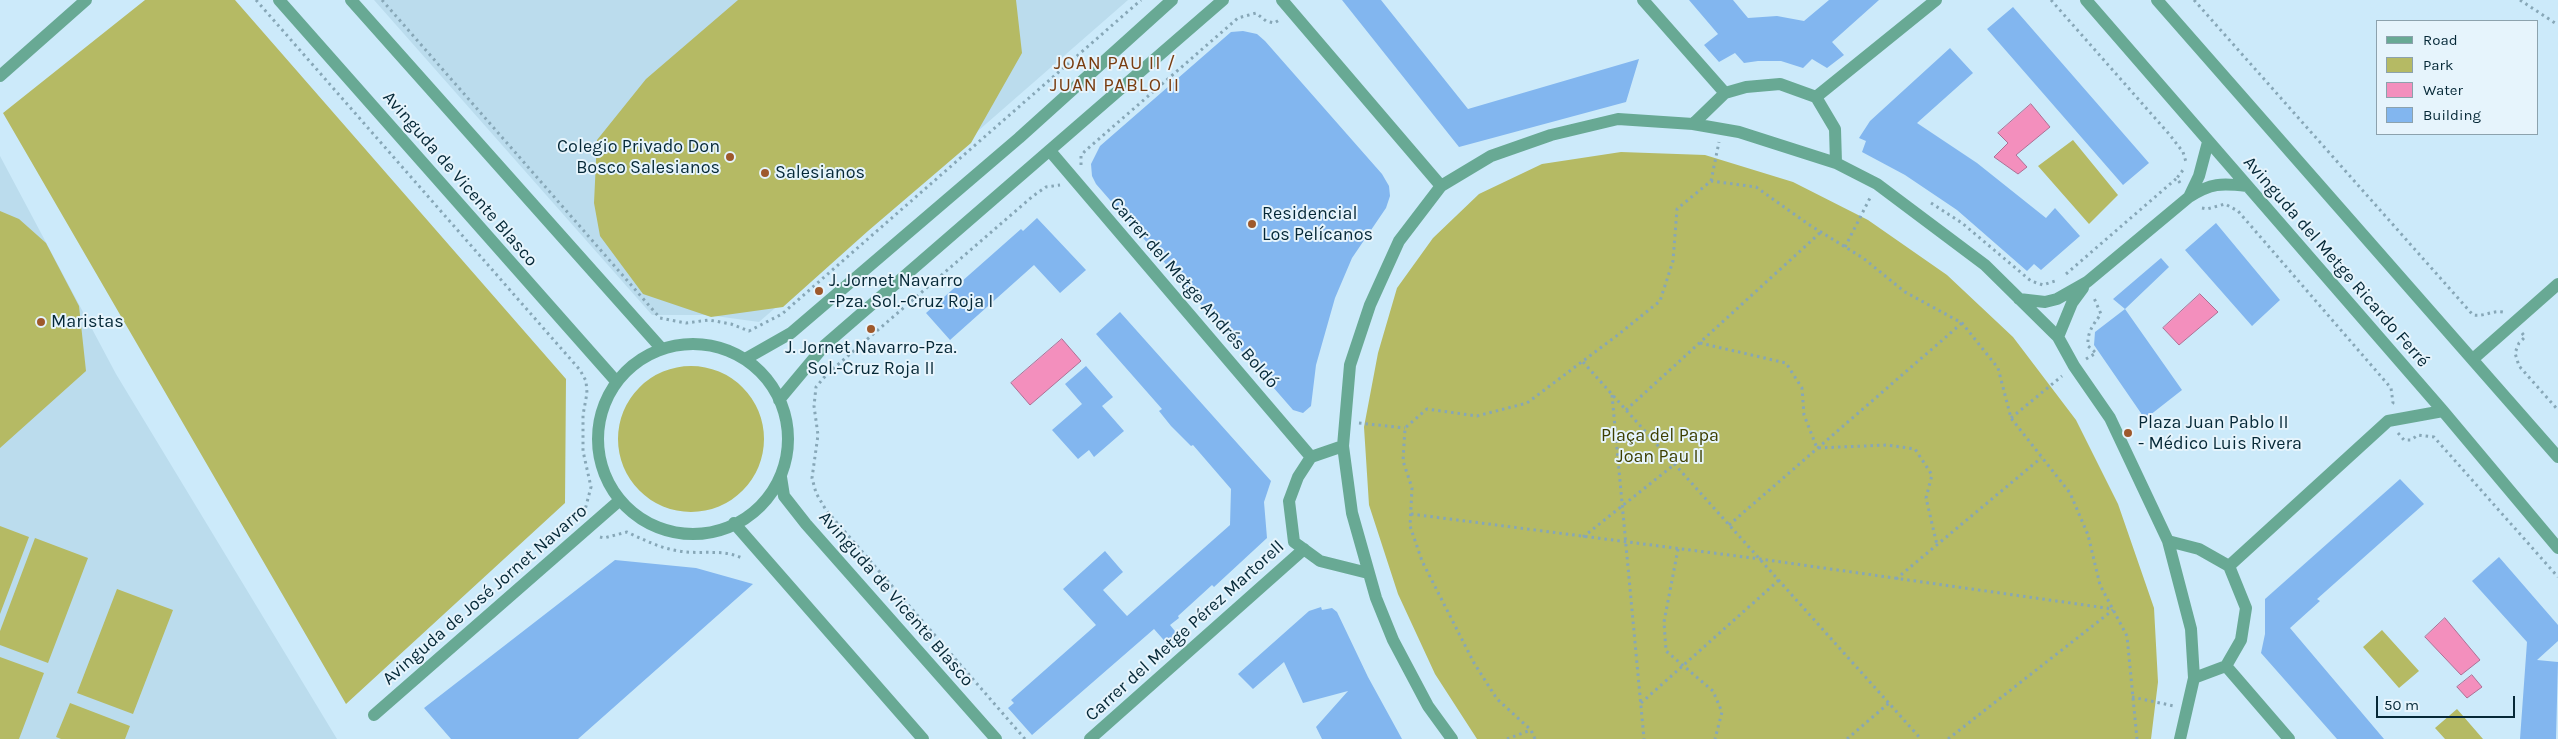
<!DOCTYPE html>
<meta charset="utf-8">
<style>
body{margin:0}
#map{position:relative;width:2558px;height:739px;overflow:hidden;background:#cceafa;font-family:Karla,sans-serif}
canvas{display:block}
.legend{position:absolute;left:2376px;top:20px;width:162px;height:115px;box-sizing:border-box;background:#e6f4fc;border:1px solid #8ca2ad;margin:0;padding:6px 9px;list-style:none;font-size:15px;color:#052837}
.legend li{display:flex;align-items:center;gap:10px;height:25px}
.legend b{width:25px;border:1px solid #8ca2ad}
.scale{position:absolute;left:2376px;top:696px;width:139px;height:22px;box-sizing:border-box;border:2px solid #052837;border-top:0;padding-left:6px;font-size:15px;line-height:18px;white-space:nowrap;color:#052837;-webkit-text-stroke:4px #e6f4fc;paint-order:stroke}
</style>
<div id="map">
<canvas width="2558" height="739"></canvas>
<ul class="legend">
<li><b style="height:6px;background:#68a994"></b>Road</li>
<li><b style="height:14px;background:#b5ba64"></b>Park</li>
<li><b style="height:14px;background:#f38fbd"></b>Water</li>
<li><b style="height:14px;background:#82b6ef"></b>Building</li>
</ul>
<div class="scale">50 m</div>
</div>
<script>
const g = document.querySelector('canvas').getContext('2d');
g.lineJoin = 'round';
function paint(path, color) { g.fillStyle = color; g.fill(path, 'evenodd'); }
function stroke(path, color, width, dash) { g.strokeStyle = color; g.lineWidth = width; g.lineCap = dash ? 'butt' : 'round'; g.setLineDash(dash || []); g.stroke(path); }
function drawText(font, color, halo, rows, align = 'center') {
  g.font = font + ' Karla,sans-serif'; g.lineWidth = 4; g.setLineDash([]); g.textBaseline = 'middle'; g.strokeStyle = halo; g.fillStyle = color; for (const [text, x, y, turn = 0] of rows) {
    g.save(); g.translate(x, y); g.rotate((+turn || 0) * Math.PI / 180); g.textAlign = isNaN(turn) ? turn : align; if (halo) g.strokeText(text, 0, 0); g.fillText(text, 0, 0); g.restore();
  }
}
paint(new Path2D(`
 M374 0H1128L759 322 708 315H652Z
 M0 156 116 374 337 739H0Z`), '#bbdced');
paint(new Path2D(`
 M145 0H235L566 379 565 503 346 704 3 113Z
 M738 0H1016L1022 53 971 143 868 231 783 307 711 317 643 294 600 236 594 203 597 140 646 79Z
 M2073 140 2118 195 2089 224 2038 166Z
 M1621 152 1705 155 1793 182 1868 220 1947 275 2013 337 2076 420 2118 504 2154 608 2158 682 2151 739H1477L1435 674 1398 594 1369 505 1364 427 1378 353 1397 288 1433 238 1479 194 1542 164Z
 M0 211 19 219 46 243 79 306 86 371 0 448Z
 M618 439a73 73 0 1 1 146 0a73 73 0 1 1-146 0Z
 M0 526 29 537 0 614Z
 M35 538 88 558 48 663 0 645V631Z
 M117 589 173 610 133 714 77 693Z
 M2382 630 2419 671 2399 688 2363 647Z
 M0 657 44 673 19 739H0Z
 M70 703 130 726 125 739H61L56 737Z
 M2457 709 2483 739H2445L2435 728Z`), '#b5ba64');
const water = new Path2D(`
 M2031 104 2050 127 2016 155 2027 167 2018 174 1994 157 2008 143 1998 133Z
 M2200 294 2218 312 2179 345 2163 328Z
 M1062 339 1081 361 1030 405 1011 383Z
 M2445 618 2480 660 2461 675 2425 637Z
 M2472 675 2482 687 2467 698 2457 687Z`);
paint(water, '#f38fbd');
stroke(water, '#ac7095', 1);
paint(new Path2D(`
 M1342 0H1381L1468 109 1639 59 1626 102 1459 147Z
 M1689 0H1733L1748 18 1777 16 1804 21 1829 0H1879L1832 42 1844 55 1827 68 1812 59 1803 68 1781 61H1758L1744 63 1735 53 1719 62 1704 45 1718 34Z
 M2013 7 2149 163 2123 185 1987 29Z
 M1243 31 1257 34 1265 41 1382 174 1389 186 1390 196 1386 208 1352 258 1335 298 1316 365 1311 406 1303 413 1293 410 1096 184 1092 176 1091 164 1100 146 1231 32Z
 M1950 48 1973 73 1917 123 1977 163 2046 218 2055 208 2080 236 2041 270 2034 264 2027 271 1957 210 1905 175 1862 152 1866 141 1859 138 1870 121Z
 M1037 218 1086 270 1060 293 1034 265 950 340 926 313 1021 229 1023 231Z
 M2216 223 2280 300 2252 326 2185 250Z
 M2161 258 2169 267 2125 309 2113 299Z
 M2125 309 2182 390 2145 419 2094 345 2095 332Z
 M1120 312 1271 481 1264 502 1267 538 1214 587 1212 585 1178 616 1179 618 1170 625 1179 636 1169 646 1154 629 1032 735 1008 708 1014 703 1011 700 1096 625 1063 589 1105 551 1123 572 1103 590 1127 616 1230 525 1231 489 1193 445 1191 446 1171 426 1159 411 1162 409 1096 334Z
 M1086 366 1113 397 1102 406 1124 431 1094 457 1089 450 1078 459 1052 430 1082 404 1065 384Z
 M2400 479 2424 504 2317 599 2320 601 2290 628 2384 739H2337L2261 653 2265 634V599Z
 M2499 557 2558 625V641L2537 660 2558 662 2556 739H2520L2527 642 2472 581Z
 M615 560 696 568 753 584 578 739H451L424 708Z
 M1321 607 1322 610 1332 608 1337 612 1368 677 1402 739H1322L1316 727 1348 691 1303 703 1284 662 1253 689 1238 674 1309 611Z`), '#82b6ef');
stroke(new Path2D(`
 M256 0 580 370 586 381 587 393 583 415V451L591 487 585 510
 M382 0 660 318 686 323 709 320 731 324 749 331 782 314 1141 0
 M2051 0 2169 134 2183 152 2186 162
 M2194 0 2473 315C2485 317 2492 310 2503 312
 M2520 0 2558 25
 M1081 165V156L1085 151 1238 18 1256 13 1266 21 1274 23 1281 19
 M1711 181 1719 142
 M2180 183 2177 178 2183 170
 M1931 203 1962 223 2031 281 2043 285 2055 281
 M2202 208 2207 209 2225 204 2238 211 2391 388 2393 403 2390 406
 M1845 247 1871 196
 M2066 274 2177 178
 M2522 333 2525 337 2519 343 2515 353 2519 366 2558 410
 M1700 343 1786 363 1802 388 1804 415 1817 448 1887 445 1915 449 1932 475 1926 498 1937 545
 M2086 359 2096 353 2088 346C2087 332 2093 325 2101 314L2094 298
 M1583 362 1921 739
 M1612 395 1644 739
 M1626 410 1821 232
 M2011 418 2062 376
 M1359 423 1405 428
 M2398 433 2404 440H2411L2418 435 2434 437 2558 577
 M1411 514 1760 559 2113 609
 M1729 525 1962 323
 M600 537 604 538 627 532C644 540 660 548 679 551 702 555 723 548 744 559
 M1583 537 1675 464
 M1678 549 1664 622 1666 651 1713 691 1722 712 1715 739
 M1896 579 2041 458
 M2132 697 2174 706
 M1641 703 1779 580
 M1025 739 826 510 816 493 812 478 818 435 814 406 816 387 827 374 1033 196 1046 187 1060 185
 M1507 739 1531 730
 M1535 739 1531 730 1497 699 1474 663 1422 561 1410 526 1412 488 1403 461 1405 428 1427 409 1477 416 1527 403 1619 334 1660 301 1673 261 1677 209 1711 181 1756 187 1808 224 1863 258 1905 292 1962 323 1998 368 2011 418 2070 493 2088 535 2100 585 2127 636 2137 739
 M1847 739 1889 703
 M1948 739 2113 610`), '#87a7b7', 3, [2.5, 4]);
stroke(new Path2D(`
 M279 0 615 380
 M351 0 661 348
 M1282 0 1441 186
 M1643 0 1725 93
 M2086 0 2443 411 2558 548
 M2157 0 2558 457
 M0 76 86 0
 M1816 97 1936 0
 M1693 124 1725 93 1746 87 1780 84 1816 97 1835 129 1836 163
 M2208 142 2199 176 2189 197C2211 183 2221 183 2247 186
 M1050 151 1311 457
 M2019 299 2045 302 2057 299 2087 282 2189 197
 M2058 337 2072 303 2083 288
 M598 439a95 95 0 1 1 190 0a95 95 0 1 1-190 0Z
 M747 358 791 333 1019 138 1172 0
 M2473 359 2558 284
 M779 400 825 345 1223 0
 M1343 446 1311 457 1298 477 1289 501 1294 542 1320 561 1368 573
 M781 477 784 496 806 524 996 739
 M734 523 923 739
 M2168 541 2199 549 2229 566 2246 608 2241 640 2226 666 2194 678
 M2229 566 2388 421 2443 411
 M2226 666 2289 739
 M374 715 620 500
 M1090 739 1304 549
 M1452 739 1428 706 1393 640 1376 598 1352 513 1343 446 1350 365 1370 305 1399 241 1441 186 1491 156 1551 135 1618 119 1693 124 1739 132 1836 163 1877 184 1985 265 2058 337 2074 366 2110 418 2168 541 2191 629 2194 678 2180 739`), '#68a994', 12);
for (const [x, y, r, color] of [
 [730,157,5,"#9e592c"],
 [765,173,5,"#9e592c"],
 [1252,224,5,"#9e592c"],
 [819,291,5,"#9e592c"],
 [41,322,5,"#9e592c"],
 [871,329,5,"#9e592c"],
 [2128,433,5,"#9e592c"]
]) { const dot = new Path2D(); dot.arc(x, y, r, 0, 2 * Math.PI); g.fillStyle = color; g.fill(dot); stroke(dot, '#e6f4fc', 2); }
drawText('18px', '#052837', '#e6f4fc', [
 ["Colegio Privado Don",720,147,"right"],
 ["Bosco Salesianos",720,168,"right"],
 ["Salesianos",775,173],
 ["Residencial",1262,214],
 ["Los Pelícanos",1262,235],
 ["J. Jornet Navarro",829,281],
 ["-Pza. Sol.-Cruz Roja I",829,302],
 ["Maristas",51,322],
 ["J. Jornet Navarro-Pza.",871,348,"center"],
 ["Sol.-Cruz Roja II",871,369,"center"],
 ["Plaza Juan Pablo II",2138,423],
 ["- Médico Luis Rivera",2138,444]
], 'left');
drawText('18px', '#052837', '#e6f4fc', [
 ["Avinguda de Vicente Blasco",460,179,49],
 ["Avinguda del Metge Ricardo Ferré",2336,262,49],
 ["Carrer del Metge Andrés Boldó",1194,293,49],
 ["Avinguda de José Jornet Navarro",485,595,-41],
 ["Avinguda de Vicente Blasco",896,599,49],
 ["Carrer del Metge Pérez Martorell",1185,631,-42]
]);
drawText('18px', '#3d3f00', '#e6f4fc', [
 ["Plaça del Papa",1660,436],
 ["Joan Pau II",1660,457]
]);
g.letterSpacing = '1px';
drawText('19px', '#793d10', '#e6f4fc', [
 ["JOAN PAU II /",1115,64],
 ["JUAN PABLO II",1115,86]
]);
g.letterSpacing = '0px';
</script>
